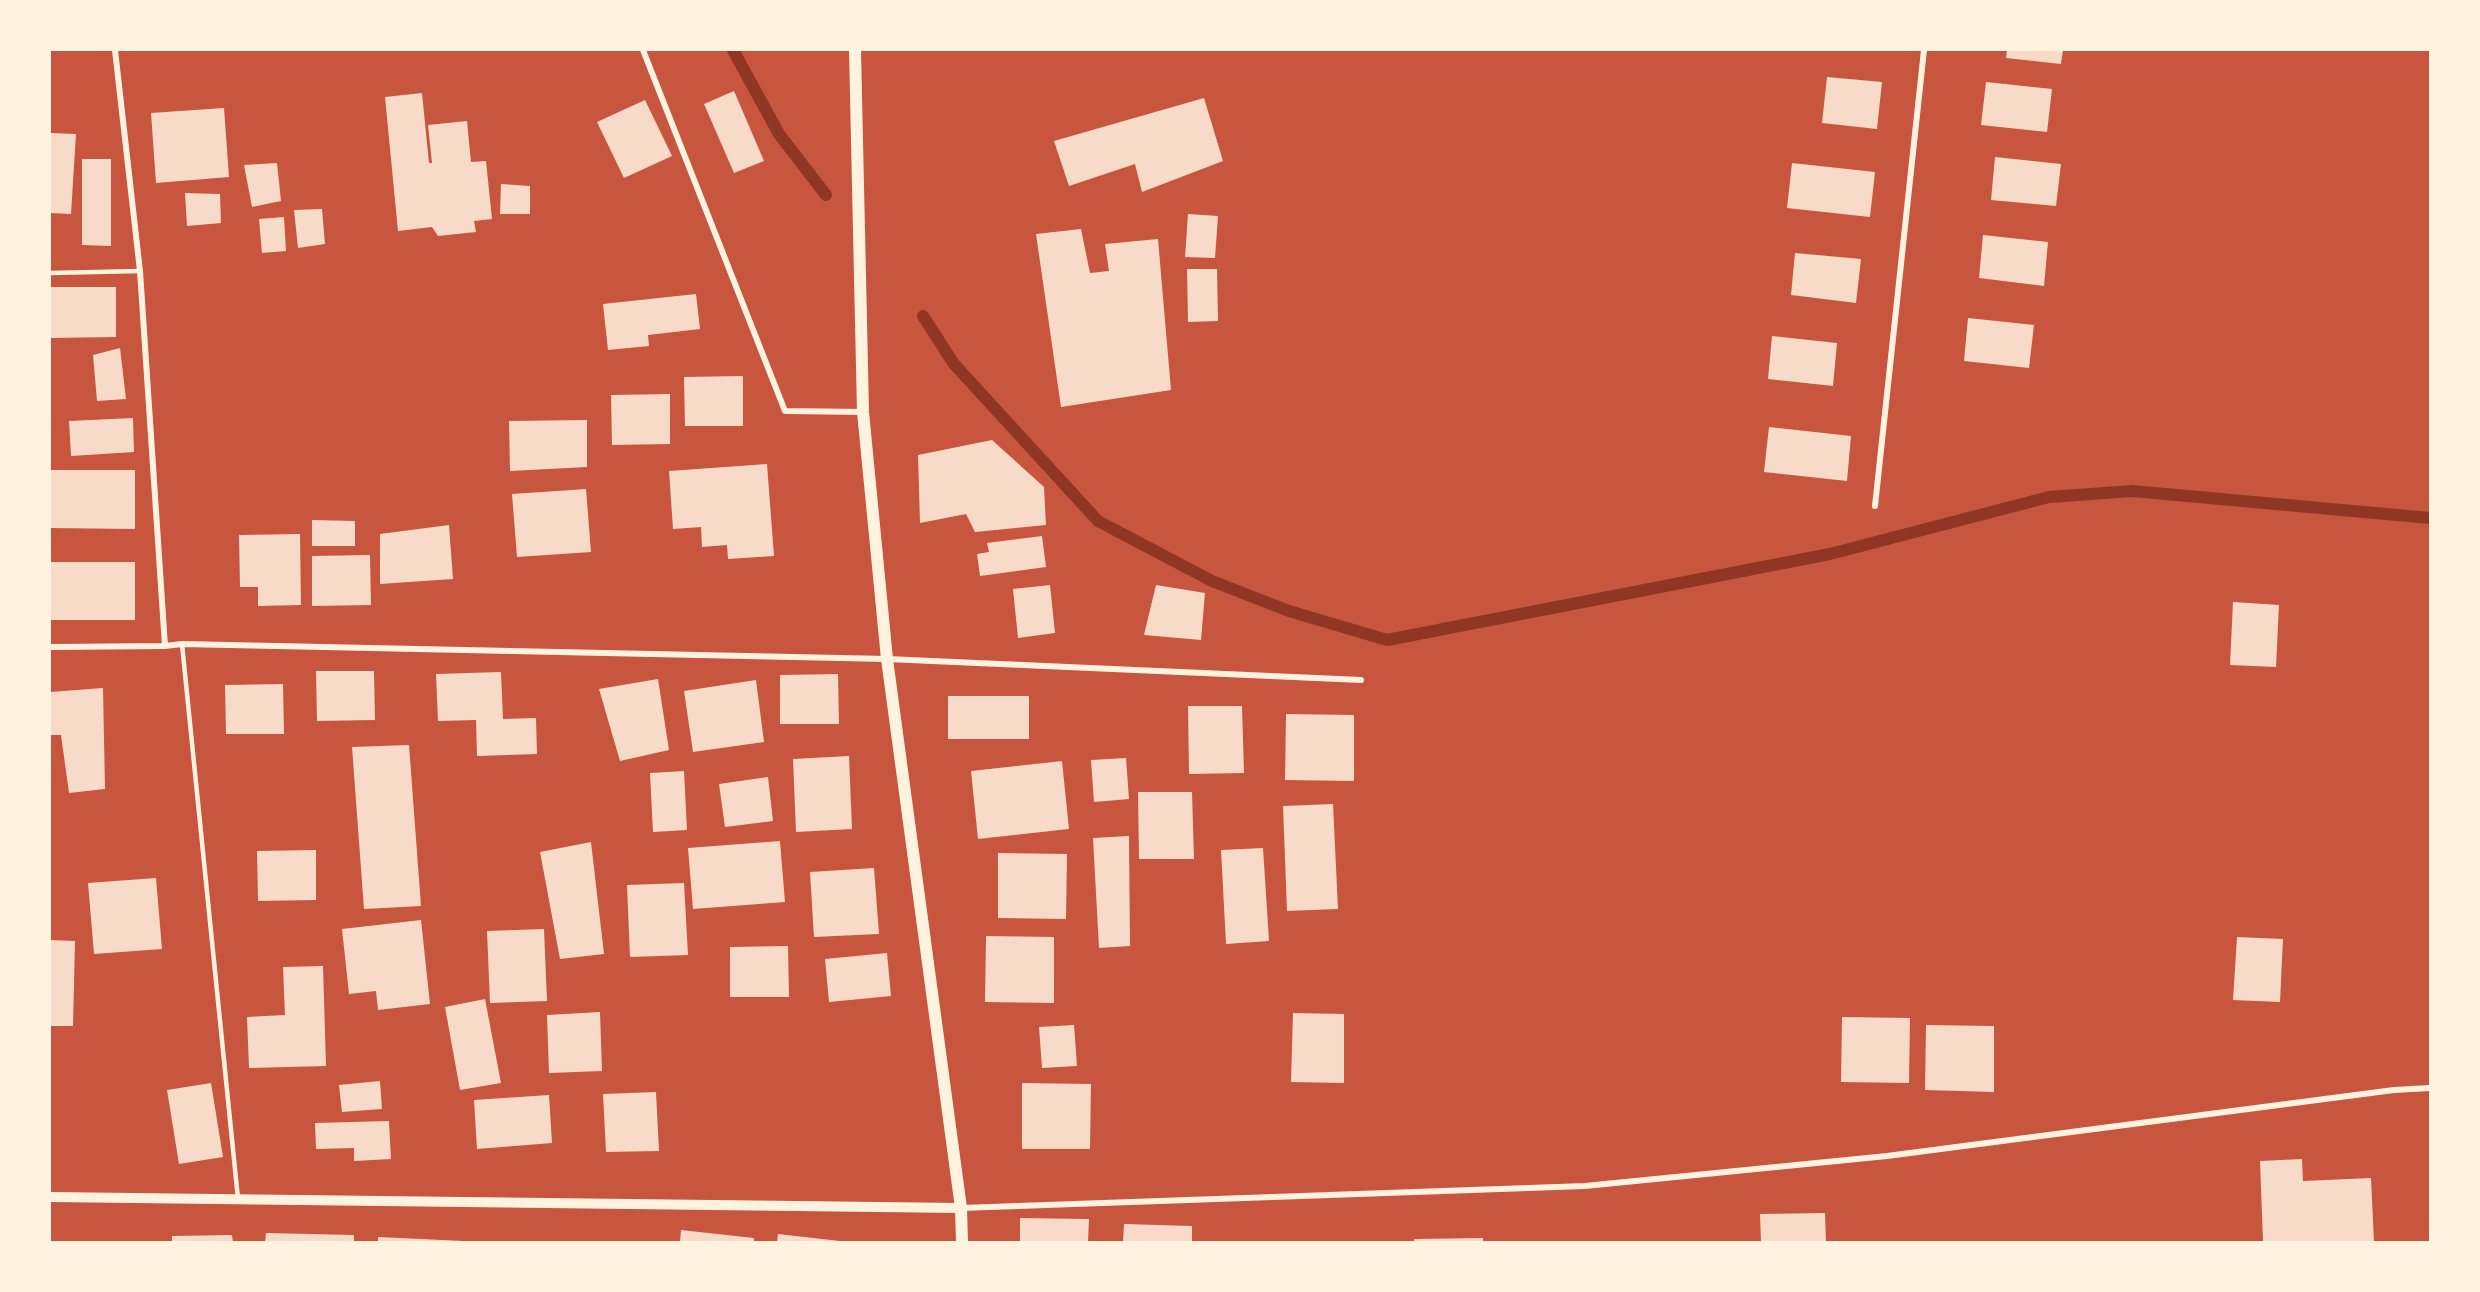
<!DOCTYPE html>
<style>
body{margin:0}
#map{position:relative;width:2480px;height:1292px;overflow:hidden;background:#c8553d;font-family:"Source Sans 3",sans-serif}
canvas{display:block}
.frame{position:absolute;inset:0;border:51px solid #fff3e0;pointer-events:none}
</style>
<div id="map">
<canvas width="2480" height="1292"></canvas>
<div class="frame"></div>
</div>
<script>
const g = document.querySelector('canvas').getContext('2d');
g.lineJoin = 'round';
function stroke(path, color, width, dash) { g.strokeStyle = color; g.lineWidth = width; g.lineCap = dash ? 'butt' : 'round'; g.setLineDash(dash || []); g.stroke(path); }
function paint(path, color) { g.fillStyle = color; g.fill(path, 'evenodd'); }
stroke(new Path2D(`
 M733 50 779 134 826 195
 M923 316 954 364 1098 521 1212 581 1289 611 1387 640 1830 554 2049 497 2132 491 2430 518`), '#8f3625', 12);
paint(new Path2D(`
 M2007 50H2063L2061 64 2006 58Z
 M1827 77 1882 82 1877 129 1822 123Z
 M1986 82 2052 89 2047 132 1981 125Z
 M734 91 764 161 734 173 704 104Z
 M422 93 429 163H432L428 125 467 121 471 162 486 161 492 219 474 221 476 232 438 236 432 227 398 231 385 97Z
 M1204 98 1223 161 1142 192 1135 164 1069 186 1054 141Z
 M645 100 672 156 624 178 597 122Z
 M224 108 229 177 156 183 151 113Z
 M50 133 76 134 71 214 50 213Z
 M1995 157 2061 164 2056 206 1991 200Z
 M82 159H111V246L82 245Z
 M277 163 281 201 252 207 244 165Z
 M1792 163 1875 172 1870 217 1787 208Z
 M501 184 530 186V214H500Z
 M185 193 220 194 221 223 187 226Z
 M322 209 325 244 298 248 294 210Z
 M1188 214 1218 216 1215 258 1185 257Z
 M284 217 286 251 262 253 259 219Z
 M1081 229 1090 273 1109 271 1105 244 1158 239 1171 390 1061 407 1036 234Z
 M1983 235 2048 242 2044 286 1979 278Z
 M1795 253 1861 259 1856 303 1791 295Z
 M1187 269H1217L1218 321 1188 322Z
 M50 287H116V337L50 338Z
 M696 294 700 329 648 335 649 346 608 350 603 304Z
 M1968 318 2034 325 2029 368 1964 361Z
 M1772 336 1837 343 1833 386 1768 379Z
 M120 348 126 399 97 401 93 355Z
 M743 376V426H685L684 377Z
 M670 394V444L612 445 611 395Z
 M133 418 134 452 71 456 69 421Z
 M587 420V467L510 471 509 421Z
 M1769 427 1851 436 1847 481 1764 472Z
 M992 440 1044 487 1046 525 975 532 966 514 920 523 918 455Z
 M767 464 774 556 728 559 727 545 702 547 701 527 673 529 669 471Z
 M50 470H135V529L50 528Z
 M586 489 591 552 517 557 512 494Z
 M312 520 355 521V546H312Z
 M449 525 453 579 380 584V534Z
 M300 534 301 605 258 606V587H240L239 535Z
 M1042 536 1046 567 980 576 977 554 989 552 987 543Z
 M370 555 371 605 312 606V556Z
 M50 562H135V620H50Z
 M1050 585 1055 633 1018 638 1013 589Z
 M1156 585 1205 593 1201 640 1144 635Z
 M2233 602 2279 605 2276 667 2230 665Z
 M316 671H374L375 720 317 721Z
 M501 672 503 719 536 718 537 754 477 756 476 720 438 721 436 674Z
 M838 674 839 724H780V675Z
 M658 679 669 750 620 761 599 689Z
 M756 680 764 742 693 752 684 691Z
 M283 684 284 734H226L225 685Z
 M103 688 105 789 69 793 61 735H50V692Z
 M948 696H1029V739H948Z
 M1188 706H1242L1244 773 1189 774Z
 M1286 714 1354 715V781L1285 780Z
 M409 745 421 906 364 909 352 747Z
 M849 756 852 829 796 832 793 759Z
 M1126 758 1129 799 1094 802 1091 760Z
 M1062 761 1069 829 978 839 971 771Z
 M684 771 687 830 653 832 650 773Z
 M768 777 773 821 725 827 719 784Z
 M1138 792H1192L1194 859H1139Z
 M1333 804 1338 909 1287 911 1283 806Z
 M1129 836 1130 946 1099 948 1093 838Z
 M780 841 785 902 693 909 688 848Z
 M591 842 604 954 560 959 540 852Z
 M1263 848 1269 941 1226 944 1221 850Z
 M316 850V900L258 901 257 851Z
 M998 853 1067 854 1066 919 998 918Z
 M874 868 879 934 814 937 810 872Z
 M156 878 162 949 94 954 88 883Z
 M684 883 688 955 630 957 627 885Z
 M421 920 430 1004 378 1010 376 991 349 994 342 929Z
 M544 929 547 1001 490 1003 487 931Z
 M986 936 1054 937V1003L985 1002Z
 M2237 937 2283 939 2280 1002 2233 1000Z
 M50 940 75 941 73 1026H50Z
 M788 946 789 997H730V947Z
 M887 953 891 996 829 1002 825 959Z
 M323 966 326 1066 249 1068 247 1017 285 1015 283 967Z
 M485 999 501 1083 460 1090 445 1007Z
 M600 1012 602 1071 549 1073 547 1015Z
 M1293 1013 1344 1014V1083L1291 1082Z
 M1842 1017 1910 1018 1909 1083 1841 1082Z
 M1074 1025 1077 1066 1042 1068 1039 1027Z
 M1926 1025 1994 1026V1092L1925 1090Z
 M380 1081 382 1109 342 1112 339 1085Z
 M211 1083 223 1157 179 1164 167 1090Z
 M1022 1083 1091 1084 1090 1149H1022Z
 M656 1092 659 1151 606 1152 603 1094Z
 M549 1095 552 1143 477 1149 474 1100Z
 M389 1121 391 1159 354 1161V1148L316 1149 315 1123Z
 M2302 1159 2303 1181 2371 1178 2374 1242H2263L2260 1161Z
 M1825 1213 1826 1242H1761L1760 1214Z
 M1020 1218 1089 1219 1088 1242H1020Z
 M1124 1224 1192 1226V1242H1123Z
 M681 1230 754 1238V1242H680Z
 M266 1233 354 1235V1242H265Z
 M778 1234 840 1241V1242H777Z
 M232 1235 233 1242H172V1236Z
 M378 1237 464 1241V1242H378Z
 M1483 1238V1242H1414V1239Z`), '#f7dbc8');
stroke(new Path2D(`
 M50 273 140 271
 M182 644 238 1199`), '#fff3e0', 4.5);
stroke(new Path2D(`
 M115 50 140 271 165 646
 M643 50 785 411 863 412
 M1875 506 1924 50
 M50 647 165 646 182 644 887 659 1361 680
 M961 1208 1585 1186 1887 1156 2394 1090 2430 1088`), '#fff3e0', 6);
stroke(new Path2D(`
 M50 1197 961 1208`), '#fff3e0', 10);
stroke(new Path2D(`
 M855 50 863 412 887 659 961 1208 962 1242`), '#fff3e0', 12);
</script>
